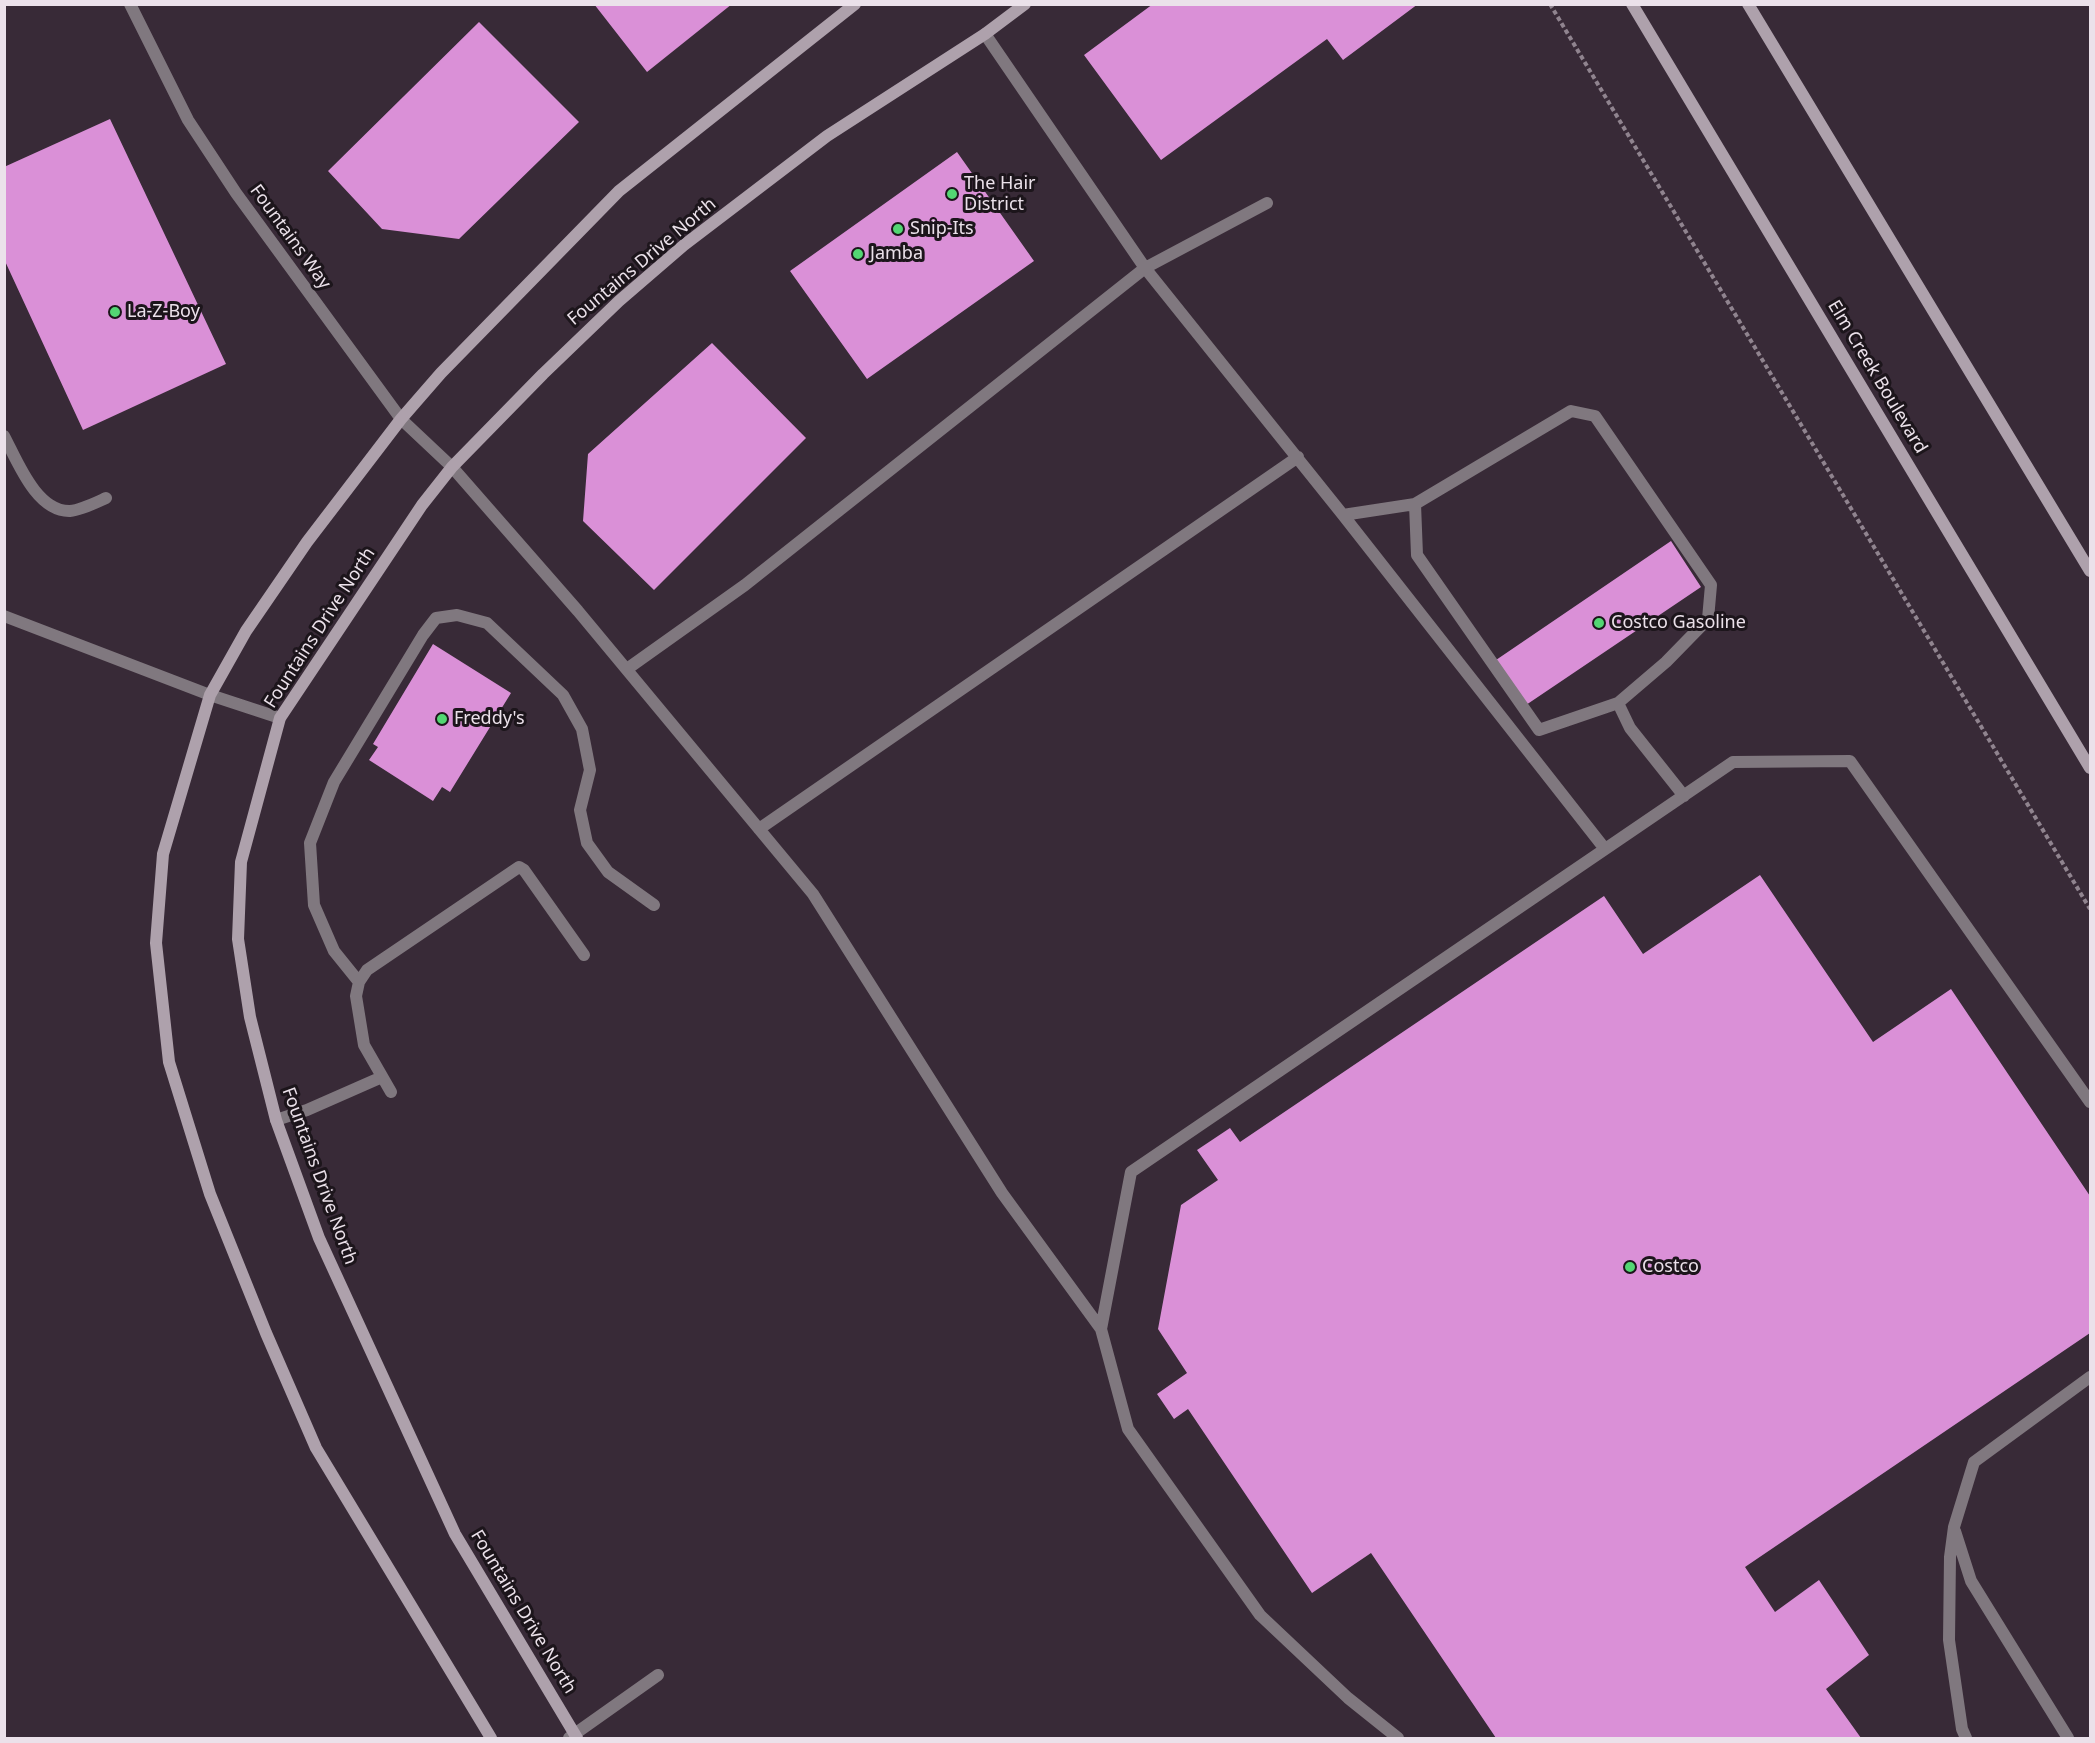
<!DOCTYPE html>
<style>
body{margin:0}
#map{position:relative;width:2095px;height:1743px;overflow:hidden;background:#382a37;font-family:"Noto Sans",sans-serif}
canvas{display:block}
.frame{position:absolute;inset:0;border:6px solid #ebe1ea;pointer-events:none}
</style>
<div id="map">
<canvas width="2095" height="1743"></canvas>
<div class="frame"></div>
</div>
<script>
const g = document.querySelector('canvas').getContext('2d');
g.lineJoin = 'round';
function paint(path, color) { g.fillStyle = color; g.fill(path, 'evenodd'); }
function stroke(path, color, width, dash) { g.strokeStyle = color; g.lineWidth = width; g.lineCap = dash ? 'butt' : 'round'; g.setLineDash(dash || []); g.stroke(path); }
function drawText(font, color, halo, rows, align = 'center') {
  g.font = font + ' "Noto Sans",sans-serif'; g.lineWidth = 6; g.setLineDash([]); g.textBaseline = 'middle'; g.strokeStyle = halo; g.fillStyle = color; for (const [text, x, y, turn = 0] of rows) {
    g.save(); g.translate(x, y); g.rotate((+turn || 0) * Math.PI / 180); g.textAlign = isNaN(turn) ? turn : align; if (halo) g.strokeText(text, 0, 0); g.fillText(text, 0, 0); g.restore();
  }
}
paint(new Path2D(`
 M594 4H732L647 72Z
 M1153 4H1418L1343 60 1327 39 1161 160 1084 55Z
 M479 22 579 122 459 239 382 229 328 171Z
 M110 119 226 364 83 430 4 259V167Z
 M957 152 1034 261 867 379 790 271Z
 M712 343 806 438 654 590 583 521 588 454Z
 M1671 541 1701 587 1526 705 1496 660Z
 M433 644 511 693 450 792 442 787 433 801 369 760 378 747 373 744Z
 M1760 875 1873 1042 1951 989 2090 1196V1333L1745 1567 1775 1612 1819 1580 1869 1655 1826 1689 1861 1738H1496L1371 1553 1312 1593 1188 1409 1174 1419 1157 1394 1187 1373 1158 1329 1181 1205 1218 1180 1197 1150 1230 1128 1240 1142 1604 896 1643 954Z`), '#da90d7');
stroke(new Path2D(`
 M1550 4 2090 909`), '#90848f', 4, [4.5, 3]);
stroke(new Path2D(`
 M985 34 1145 268 1267 203
 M4 436C17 460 36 512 70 511 81 510 95 503 106 498
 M452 467 578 611 813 894 1002 1193 1101 1329 1128 1429 1260 1615 1348 1698 1398 1738
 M1415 504 1417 555 1539 730 1618 703
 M1343 515 1415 504 1571 411 1595 416 1711 585 1708 619 1666 662 1618 703 1630 728 1684 796
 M4 616 210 695 280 718
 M627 669 745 585 1145 268 1343 515 1605 849
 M759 829 1298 457
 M359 982 334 951 314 905 310 843 334 782 423 635 436 618 457 615 487 623 563 695 582 729 590 770 580 810 587 843 608 872 654 905
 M391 1092 364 1045 356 996 359 982 367 970 519 867 524 870 584 955
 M276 1120 307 1110 382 1077
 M1101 1329 1131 1172 1733 762 1850 761 2090 1102
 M1955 1531 1971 1581 2068 1738
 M569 1738 658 1675
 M1966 1738 1962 1729 1949 1640 1950 1557 1954 1527 1974 1462 2090 1377`), '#80787f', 12);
stroke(new Path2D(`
 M130 4 188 120 236 193 401 419 452 467`), '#80787f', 12);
stroke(new Path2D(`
 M1632 4 2090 768
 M1748 4 2090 571
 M491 1738 316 1448 266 1333 210 1194 169 1062 156 943 163 854 210 695 246 631 307 542 401 419 441 373 619 191 855 4
 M577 1738 455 1534 319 1238 276 1120 250 1017 238 939 241 862 280 718 422 505 452 467 543 374 619 301 684 245 827 136 985 34 1025 4`), '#aea1ac', 12);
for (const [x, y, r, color] of [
 [952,194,6,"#53d673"],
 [898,229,6,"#53d673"],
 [858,254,6,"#53d673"],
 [115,312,6,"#53d673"],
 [1599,623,6,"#53d673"],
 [442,719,6,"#53d673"],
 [1630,1267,6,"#53d673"]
]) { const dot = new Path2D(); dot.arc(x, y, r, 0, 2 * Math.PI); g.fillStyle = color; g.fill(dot); stroke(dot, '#1c151b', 2); }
drawText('18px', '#ebe1ea', '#1c151b', [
 ["The Hair",964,184],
 ["District",964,205],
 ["Snip-Its",910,229],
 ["Jamba",870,254],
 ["La-Z-Boy",127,312],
 ["Costco Gasoline",1611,623],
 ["Freddy's",454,719],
 ["Costco",1642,1267]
], 'left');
drawText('18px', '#ebe1ea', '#1c151b', [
 ["Fountains Way",290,237,54],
 ["Fountains Drive North",642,262,-40],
 ["Elm Creek Boulevard",1877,377,59],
 ["Fountains Drive North",320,628,-57],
 ["Fountains Drive North",319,1176,70],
 ["Fountains Drive North",523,1612,59]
]);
</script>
